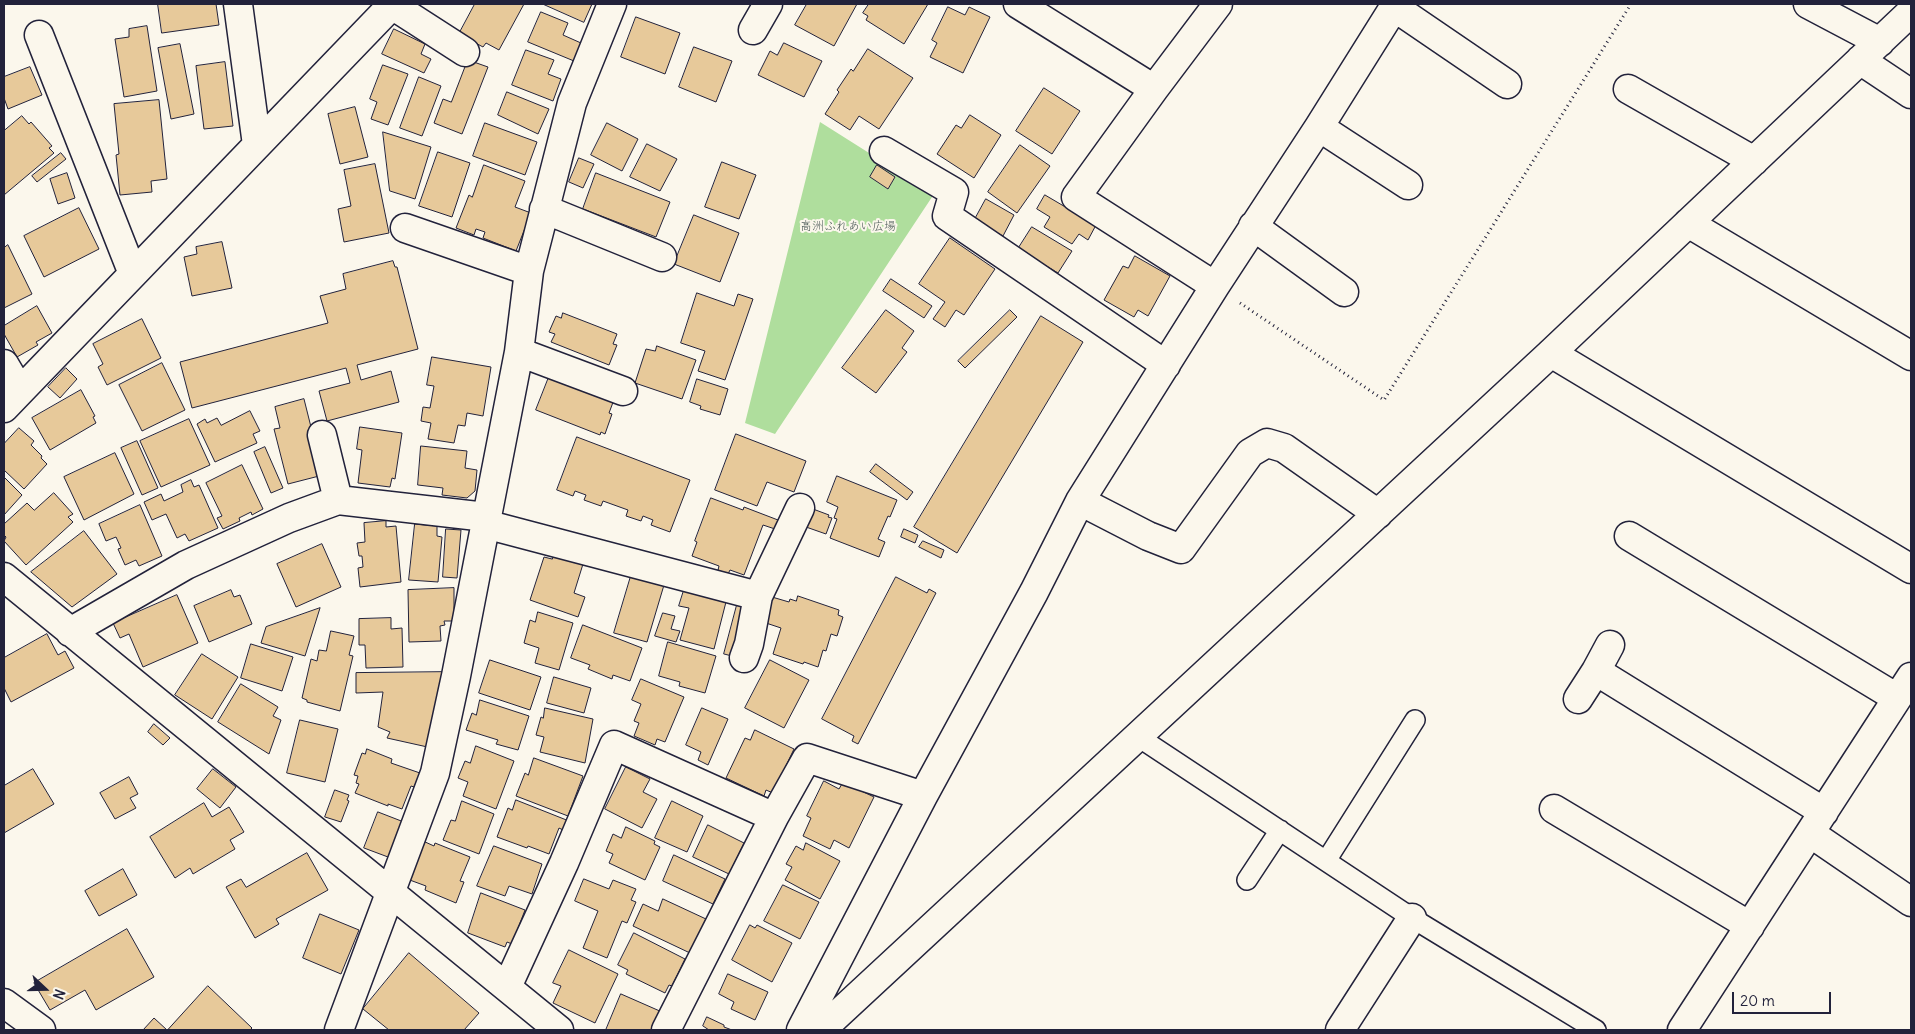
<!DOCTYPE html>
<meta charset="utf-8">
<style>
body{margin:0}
#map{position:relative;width:1915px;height:1034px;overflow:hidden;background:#fbf7ec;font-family:Delius,sans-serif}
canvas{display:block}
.frame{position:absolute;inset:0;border:5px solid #22223b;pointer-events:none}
.north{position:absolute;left:20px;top:964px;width:50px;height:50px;-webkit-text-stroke:4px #fbf7ec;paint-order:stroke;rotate:111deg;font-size:14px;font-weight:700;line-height:20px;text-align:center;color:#22223b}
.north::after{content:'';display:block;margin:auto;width:18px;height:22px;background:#22223b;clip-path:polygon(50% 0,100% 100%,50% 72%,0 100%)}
.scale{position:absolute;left:1732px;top:992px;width:99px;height:22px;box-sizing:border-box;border:2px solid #22223b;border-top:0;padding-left:6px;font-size:15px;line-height:18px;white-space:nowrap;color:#22223b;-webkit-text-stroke:4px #fbf7ec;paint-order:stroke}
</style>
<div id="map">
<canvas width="1915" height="1034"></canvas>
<div class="frame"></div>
<div class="north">N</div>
<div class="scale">20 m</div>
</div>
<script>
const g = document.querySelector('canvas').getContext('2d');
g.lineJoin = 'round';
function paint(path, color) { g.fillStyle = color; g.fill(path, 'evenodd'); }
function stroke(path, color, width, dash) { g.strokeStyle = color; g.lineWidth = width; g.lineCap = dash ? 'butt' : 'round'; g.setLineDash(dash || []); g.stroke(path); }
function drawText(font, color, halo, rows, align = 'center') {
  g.font = font + ' Delius,"Klee One",sans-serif'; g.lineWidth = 4; g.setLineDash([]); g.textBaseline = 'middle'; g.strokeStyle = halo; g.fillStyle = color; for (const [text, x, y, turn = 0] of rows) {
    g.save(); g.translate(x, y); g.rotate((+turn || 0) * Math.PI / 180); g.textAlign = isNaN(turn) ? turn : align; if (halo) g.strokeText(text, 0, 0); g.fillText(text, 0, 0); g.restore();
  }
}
paint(new Path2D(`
 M820 122 934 194 775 434 745 423ZM877 166 895 177 888 189 870 177Z`), '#afde9d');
const building = new Path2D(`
 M158 4H216L219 25 162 33Z
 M475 4H524L499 50 486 43 483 47 459 34Z
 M543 4H592L584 22Z
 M807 4H857L834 46 795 25Z
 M869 4H928L904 44 866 20 868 16 863 13Z
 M948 7 965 15 969 7 990 17 963 73 930 57 937 43 932 40Z
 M541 12 568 23 563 35 581 43 574 61 528 42Z
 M636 17 680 33 665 74 621 57Z
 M147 26 157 91 124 97 115 39 129 37V29Z
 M394 29 425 44 421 54 431 59 424 73 382 54Z
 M784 43 822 61 804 97 758 75 770 51 777 55Z
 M180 44 194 114 171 119 158 48Z
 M694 47 732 61 716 102 679 87Z
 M868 49 913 78 879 129 859 116 850 130 825 114 839 92 837 90 851 69 853 71Z
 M526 50 554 60 548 74 561 79 553 101 512 85Z
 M468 60 488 67 462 134 434 123 443 99 451 102Z
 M225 62 233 126 204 129 196 66Z
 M383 65 408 74 388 125 371 119 377 102 370 99Z
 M30 67 42 95 8 109 4 98V77Z
 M419 77 441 86 422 136 400 128Z
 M1044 88 1080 111 1052 154 1016 131Z
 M507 92 549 109 538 134 498 115Z
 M159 100 167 179 151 181 152 192 120 195 116 155 119 154 114 104Z
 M355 107 368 157 340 164 328 114Z
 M970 115 1001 135 974 178 937 154 956 125 961 128Z
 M22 116 29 124 31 122 52 146 49 148 54 153 4 195V131Z
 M485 123 537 142 525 175 473 156Z
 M607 123 638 139 622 171 591 155Z
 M383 132 431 147 415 199 390 191Z
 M647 144 677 159 660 191 630 177Z
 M1020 145 1050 166 1017 213 988 192Z
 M438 152 470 163 452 217 419 206Z
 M61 153 66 159 37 182 32 176Z
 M579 158 594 164 583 188 569 182Z
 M722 162 756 175 739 219 705 207Z
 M375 164 389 233 344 242 338 209 351 206 344 170Z
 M484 165 525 181 515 207 531 213 516 251 483 238 485 232 476 229 474 235 456 228 469 195 472 197Z
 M877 165 895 177 888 189 870 177Z
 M67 173 75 198 58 204 50 179Z
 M596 173 670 202 656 237 583 209Z
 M1045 195 1096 225 1088 240 1079 234 1072 244 1044 227 1050 217 1037 209Z
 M986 199 1014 215 1003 236 974 221Z
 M79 208 99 249 44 277 24 236Z
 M694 215 739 233 720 282 674 264Z
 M1032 227 1072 251 1058 273 1018 249Z
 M950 238 995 269 964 315 956 310 945 327 933 319 945 302 919 284Z
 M222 242 232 288 192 296 184 257 197 254 196 247Z
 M8 245 32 294 4 308V248Z
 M1135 256 1170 276 1148 316 1138 310 1134 317 1104 300 1123 266 1128 268Z
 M393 261 395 267H397L418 349 357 365 361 380 391 371 399 402 327 421 319 391 350 383 346 368 192 408 180 362 328 323 320 296 346 289 343 274Z
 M891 279 932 306 924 318 883 291Z
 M697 293 734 306 738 294 753 299 725 380 698 371 705 351 681 343Z
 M37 306 52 333 36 342 38 345 17 357 4 334V326Z
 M886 310 914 331 902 348 907 352 876 393 842 368Z
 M1010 310 1017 317 965 368 958 361Z
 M563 313 617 334 613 344 617 345 609 365 551 342 555 334 549 332 556 316 561 318Z
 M1041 316 1083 342 957 553 914 527Z
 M142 319 161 358 107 385 98 367 103 364 93 344Z
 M657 346 696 360 682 399 635 383 646 349 655 351Z
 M432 357 491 367 483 416 467 413 465 426 458 425 454 443 428 439 431 423 421 421 423 407 430 408 434 386 427 385Z
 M162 363 185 410 142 431 119 385Z
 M66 368 77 379 60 398 48 387Z
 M549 377 615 397 609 413 612 414 605 434 601 432 600 435 536 410Z
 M697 379 728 389 720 415 700 409 701 406 690 402Z
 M81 390 95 416 93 417 96 423 50 450 32 418Z
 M304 399 323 475 288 484 274 429 280 428 275 407Z
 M250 411 260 431 253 434 257 443 215 462 197 424 205 419 207 423 217 418 221 425Z
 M189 419 210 465 161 487 140 441Z
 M360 427 402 433 395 479 392 478 390 487 358 483 362 450 357 449Z
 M19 428 34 441 31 445 42 456 41 458 47 464 24 489 4 470V444Z
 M736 434 806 461 794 492 767 482 757 506 715 490Z
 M577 437 690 480 670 532 651 525 653 520 643 516 641 521 626 516 628 510 603 501 601 506 584 500 586 495 575 491 573 496 557 490Z
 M137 441 158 488 142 495 121 448Z
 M421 446 467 451 465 468 477 470 475 491 467 498 442 495 443 488 418 485Z
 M265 447 283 488 271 493 254 452Z
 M115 453 134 494 84 520 64 477Z
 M876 464 913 492 907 500 870 472Z
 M242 465 263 509 252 515 251 512 239 518 240 521 223 529 217 518 222 516 206 483Z
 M837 476 897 500 890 517 888 516 878 539 885 542 879 557 830 538 837 519 834 518 838 507 827 502Z
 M4 477 22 495 4 515Z
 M191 480 194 487 199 485 218 528 189 541 185 534 177 538 166 514 152 520 144 502 161 494 164 501 183 492 181 485Z
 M54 493 73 514 68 517 73 522 26 565 4 541 6 537 4 535V524L27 503 34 510Z
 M711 498 743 510 744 507 778 520 775 529 763 525 744 575 730 570 728 574 718 570 719 566 692 556 697 542 695 541Z
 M140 505 162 556 139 566 136 560 125 565 118 549 121 548 116 537 106 541 99 524Z
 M813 509 829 515 828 517 832 518 826 534 806 527Z
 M386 521V527L396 526 401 582 360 587 358 568 363 567 362 556H359L357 543 365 542 364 523Z
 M415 524 437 526V536L442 537 438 582 409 580Z
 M446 529 461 530 457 578 443 577Z
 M904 529 918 535 915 543 901 537Z
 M84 531 117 574 72 607 31 572Z
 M923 541 944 550 941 558 919 547Z
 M322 544 341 587 296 607 277 564Z
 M554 555 583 564 574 593 585 597 578 617 530 600 544 557 552 559Z
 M631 576 664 585 647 642 614 633Z
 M896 577 927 593 929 589 936 593 858 744 852 741 854 736 822 719Z
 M685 587 727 598 714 649 680 640 689 608 679 606Z
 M454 588V621H444L445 625 440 626 441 641 409 642 408 590Z
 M231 590 234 597 240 595 252 624 209 642 194 606Z
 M177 595 198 643 143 667 129 634 120 638 113 623Z
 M798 596 839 610 838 615 843 617 837 636 831 634 826 651 823 650 818 667 804 662 803 664 773 654 781 628 763 622 772 597 789 602 790 599 796 601Z
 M737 605 745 607 732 656 724 654Z
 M320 608 305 656 261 643 266 627Z
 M538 612 573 623 559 670 535 663 539 648 524 643 530 620 535 622Z
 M663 613 675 616 671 629 680 631 676 642 655 636Z
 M391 618V629L402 628 403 667 366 668 365 645H359V619Z
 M583 625 642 648 630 681 613 675 612 679 588 669 590 665 571 658Z
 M331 631 354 636 349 655 353 656 340 711 307 702V700L302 698 311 659 317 661 319 650 326 651Z
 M47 634 58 655 65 651 74 668 11 702 4 688V658Z
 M668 642 716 656 705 693 679 686 680 682 659 676Z
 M251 644 293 657 282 691 241 678Z
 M202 654 238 677 212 719 175 695Z
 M490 660 541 677 530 710 479 693Z
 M770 660 809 680 784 728 745 708Z
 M448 672 432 748 387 738 390 732 378 727 383 692 356 693V673Z
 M554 677 591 688 584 713 547 703Z
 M641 679 684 697 665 742 657 739 655 745 634 736 639 723 634 721 641 704 632 700Z
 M241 684 278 707 273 716 281 720 269 754 218 722Z
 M480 700 529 716 518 750 496 744 498 740 466 730 472 713 476 715Z
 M545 708 593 719 585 763 540 752 544 737 536 735 541 717 543 718Z
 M702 708 728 719 708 765 698 760 701 752 686 745Z
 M300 720 338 729 325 782 287 773Z
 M154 724 170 738 163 745 148 732Z
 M755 730 794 749 773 793 766 790 764 796 726 778 745 738 750 740Z
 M476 746 514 761 496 809 463 796 468 782 458 778 465 761 470 763Z
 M367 749 392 759 391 763 420 773 414 787 411 786 402 809 388 804V806L355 793 359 784 356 783 358 776 354 775 362 753 365 754Z
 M534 758 583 776 568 816 516 796 525 773 528 775Z
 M626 767 650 779 643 792 657 799 642 828 605 809Z
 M33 769 54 804 4 833V786Z
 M213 769 236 787 220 808 197 789Z
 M129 777 138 794 130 798 136 808 115 819 100 793Z
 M824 781 839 789 843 782 874 797 849 848 834 840 830 849 803 836 811 818 807 816Z
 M335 790 349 795 347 800 349 801 341 822 325 817Z
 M516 800 569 821 565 831 559 828 549 854 528 846 527 848 497 837 508 808 512 810Z
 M462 801 494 814 479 854 443 840 451 820 455 821Z
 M672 801 703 816 687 852 655 838Z
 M204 803 212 817 229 807 244 832 230 840 235 849 193 874 190 868 175 878 150 837Z
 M378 812 409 824 396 860 364 848Z
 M708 825 744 843 729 874 693 857Z
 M626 827 655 841 654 844 660 847 645 880 609 863 613 854 606 851 613 834 621 838Z
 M423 841 434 846 435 843 470 857 460 881 464 882 456 903 425 890 426 886 407 879Z
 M806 843 840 861 820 899 785 880 792 867 786 864 796 846 803 850Z
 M494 846 542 864 532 894 509 886 505 896 477 886Z
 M307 853 328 890 276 919 279 924 255 938 226 887 241 879 246 887Z
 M674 855 725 879 713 904 663 881Z
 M123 869 137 895 99 916 85 891Z
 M584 879 609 889 613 880 636 889 631 900 636 902 627 923 622 921 607 958 583 948 598 911 575 901Z
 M783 885 819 902 800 939 764 921Z
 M481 893 525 910 512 944 507 942 505 947 468 933Z
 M663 899 706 919 690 953 633 926 643 904 658 911Z
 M320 914 359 930 341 974 303 958Z
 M750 925 755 928 757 925 792 943 772 982 732 960Z
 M127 929 154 977 96 1010 85 990 50 1010 34 983Z
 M634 933 685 959 672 986 669 985 665 993 626 974 628 970 618 965Z
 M569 950 618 974 595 1023 553 1003 561 986 553 983Z
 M409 953 479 1013 464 1030H389L363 1009Z
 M728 974 768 992 755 1020 731 1009 734 1002 719 994Z
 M208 986 252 1028 250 1030H143L154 1018 167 1030Z
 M621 994 662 1012 654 1030H606Z
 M707 1017 724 1025V1027L732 1030H709L703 1026Z`);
paint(building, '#e7c99a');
stroke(building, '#22223b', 1);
const lane = new Path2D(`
 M1137 736 1412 918 1596 1030
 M1326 861 1415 720
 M1247 880 1280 830`);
const street = new Path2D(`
 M238 4 257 145
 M1018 4 1154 89
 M1808 4 1880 42
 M392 5 465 52
 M1394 7 1507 84
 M753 30 768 4
 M39 35 133 274
 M1860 60 1911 94
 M1628 89 1754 161
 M1319 127 1408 185
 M884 151 954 192 947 216 1166 365
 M544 209 662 257
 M1688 223 1911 356
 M1253 226 1344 292
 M405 228 529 271
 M1215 286 1076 197 1154 89 1218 4
 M519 352 623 391
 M1551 353 1911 569
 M4 364 20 391
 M4 408 393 4
 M322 435 338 500
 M1080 501 1148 536 1181 549 1250 453 1267 443 1284 448 1378 514
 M485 524 758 596 749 644 744 658
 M1629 536 1897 698
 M4 577 559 1030
 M758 596 800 508
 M70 632 186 565 289 518 338 500 486 517
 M1610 645 1596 671 1824 812
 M1578 699 1596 671
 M1554 809 1750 926
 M1810 833 1911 902
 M507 987 564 863 614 745 774 817
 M4 1003 41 1030
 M339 1030 435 773 456 676 519 352 529 271 572 103 612 4
 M666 1030 774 817 807 758 923 796
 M801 1030 923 796 1034 592 1080 501 1215 286 1319 127 1396 4
 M821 1030 1551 353 1911 12
 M1340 1030 1412 918
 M1682 1030 1911 677`);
stroke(lane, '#22223b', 22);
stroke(street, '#22223b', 31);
stroke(new Path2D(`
 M1240 303 1384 400 1631 4`), '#22223b', 3, [1, 4]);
stroke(lane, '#fbf7ec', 19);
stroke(street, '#fbf7ec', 28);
drawText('12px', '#4c5a58', '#fbf7ec', [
 ["高洲ふれあい広場",848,227]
]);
</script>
